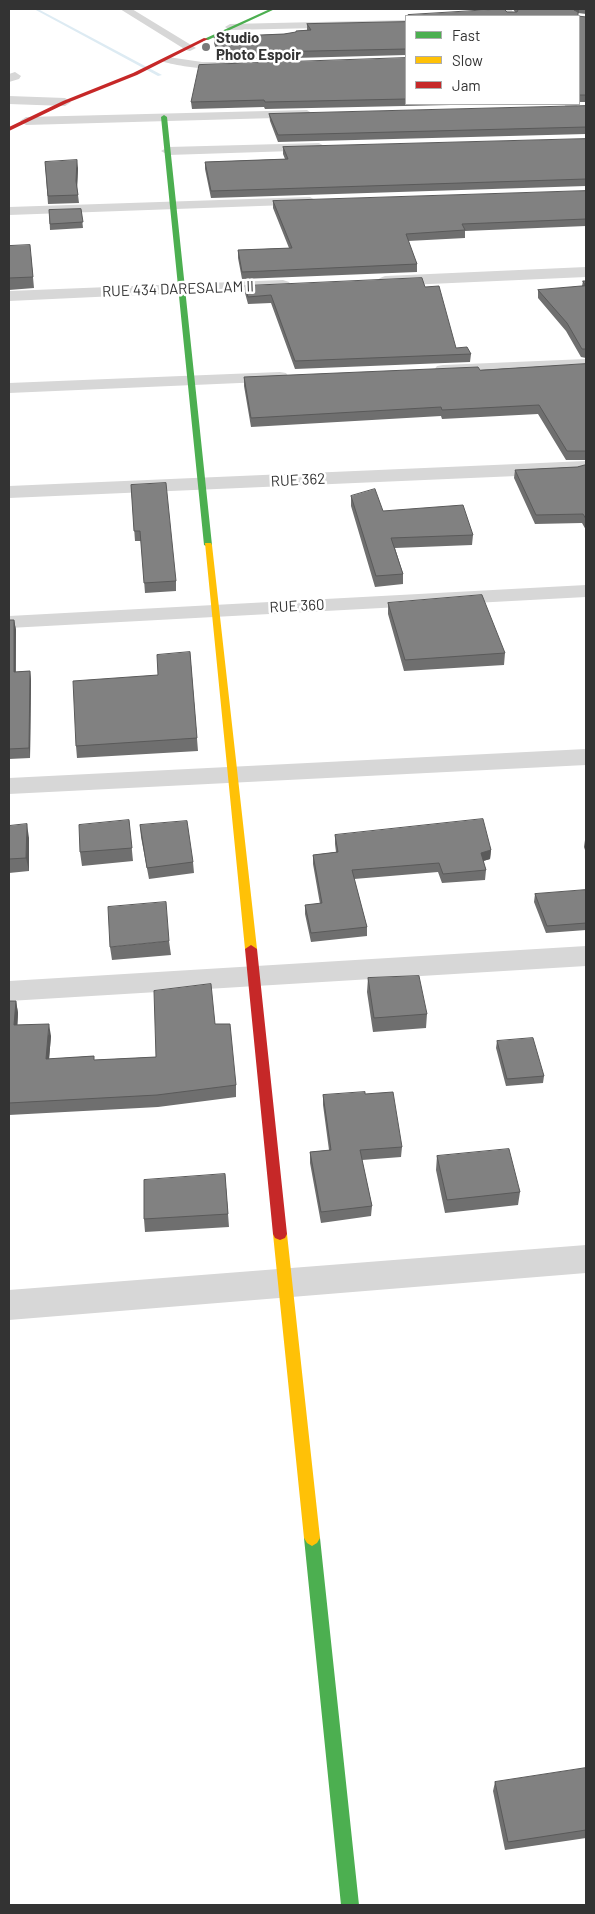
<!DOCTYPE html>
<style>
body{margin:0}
#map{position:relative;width:595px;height:1914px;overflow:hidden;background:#fff;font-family:Barlow,sans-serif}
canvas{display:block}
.frame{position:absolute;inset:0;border:10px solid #333;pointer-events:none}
.legend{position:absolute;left:405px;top:15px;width:175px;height:90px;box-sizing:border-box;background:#fff;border:1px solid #adadad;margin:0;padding:6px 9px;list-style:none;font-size:15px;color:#333}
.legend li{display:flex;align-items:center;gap:10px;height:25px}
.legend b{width:25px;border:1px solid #adadad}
</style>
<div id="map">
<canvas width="595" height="1914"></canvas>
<div class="frame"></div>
<ul class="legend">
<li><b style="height:6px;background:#4caf50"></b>Fast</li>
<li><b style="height:6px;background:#ffc107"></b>Slow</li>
<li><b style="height:6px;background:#c62828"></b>Jam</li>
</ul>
</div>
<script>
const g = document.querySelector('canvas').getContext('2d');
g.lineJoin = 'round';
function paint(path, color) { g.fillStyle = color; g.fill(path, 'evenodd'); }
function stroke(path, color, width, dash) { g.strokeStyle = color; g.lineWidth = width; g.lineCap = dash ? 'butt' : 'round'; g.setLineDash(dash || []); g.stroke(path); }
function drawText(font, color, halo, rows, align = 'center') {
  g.font = font + ' Barlow,sans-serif'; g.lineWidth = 5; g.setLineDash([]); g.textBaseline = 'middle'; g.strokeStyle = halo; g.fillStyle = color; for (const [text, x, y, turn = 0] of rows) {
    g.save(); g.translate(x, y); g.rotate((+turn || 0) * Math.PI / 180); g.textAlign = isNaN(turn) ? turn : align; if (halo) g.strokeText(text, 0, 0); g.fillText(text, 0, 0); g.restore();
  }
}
paint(new Path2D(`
 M34 9H38L162 75 158 76Z`), '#ddebf3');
paint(new Path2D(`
 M120 9H132L196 48 190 51 186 50Z
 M501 9H511L516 16H506Z
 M406 20V26L230 30 225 27 230 24Z
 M168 57 202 62H236L242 65C232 75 178 66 164 62L162 60Z
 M15 72 21 76 19 79 9 82V74Z
 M9 96 65 98 71 102 65 106 9 104Z
 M564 104H576L586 119V132L581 131Z
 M307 110 313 114 311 117 26 125 20 121 26 117Z
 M319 143 326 147 324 150 168 155 161 151 168 147Z
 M310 197 317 201 315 204 9 215V207Z
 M586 267V277L385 286 380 284 377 281 380 278 385 276Z
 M283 280 289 282 291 285 289 288 9 301V291Z
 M586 359V369L443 375 437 374 434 370 437 366 443 365Z
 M280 372 286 373 289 377 286 381 9 393V383Z
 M586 461V473L9 498V486Z
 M586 585V597L9 628V616Z
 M586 749V765L9 794V778Z
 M586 946V966L9 1001V981Z
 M586 1245V1273L9 1320V1290Z`), '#d7d7d7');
paint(new Path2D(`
 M270 9H275L208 40 204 39Z
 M164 115 167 117 212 545 208 547 204 545 161 117Z
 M312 1530 317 1533 320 1538 359 1905H341L304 1538 307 1533Z`), '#4caf50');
paint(new Path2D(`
 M205 543H211L212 545 257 949 251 953 245 949Z
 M280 1228 285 1230 287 1234 320 1538 317 1543 312 1546 307 1543 304 1538 273 1234 275 1230Z`), '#ffc107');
paint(new Path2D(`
 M204 38 208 39 137 75 67 103 9 131V127L63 101 133 73Z
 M251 945 257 949 287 1234 285 1238 280 1240 275 1238 273 1234 245 949Z`), '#c62828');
paint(new Path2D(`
 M163 9H209L163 10Z
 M513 9H586V14L578 13V16L586 17V102H579V16L507 12H515Z
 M406 22V56V55L219 60 214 43V37L284 34 296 33V31L307 30V24Z
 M406 58V104H497L265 109 264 107 192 109 191 102Z
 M586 106V134L278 142 270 121 269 114Z
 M586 139V186L211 198 205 169V162L285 159 283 154V147Z
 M45 162 78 168 77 187 79 203 48 204Z
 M586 191V226L465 231V238L408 241 417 264V272L242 279 238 258V250L289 248 273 208V201Z
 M81 209 83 228 50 230 49 210Z
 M9 246 31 256 34 288 9 290Z
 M583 281H586V358L581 357 566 331 538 298V290L582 286Z
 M245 286 425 287 456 348 471 354 470 362 295 369 271 303 248 304 245 293Z
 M586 364V460H566L538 414 442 419 441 416 251 427 244 386V377L480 370Z
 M586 465V530L582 523 535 524 514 478 515 470 577 467Z
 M131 485 176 581V591L145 593 141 541H135Z
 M351 496 383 511 473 535 472 545 395 548 403 574V584L375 587 351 506Z
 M388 603 505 653 504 665 404 671 388 614Z
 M9 620H14L16 630V672L30 671 31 681 30 758 9 759Z
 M190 652 198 751 77 758 76 746 158 675Z
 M129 820 133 861 82 866 80 852Z
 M140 825 193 862 194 873 149 879 141 837Z
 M9 826 29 838V871L9 873Z
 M335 835 491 850 490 859 483 861 486 870 485 880 442 883 438 872 354 879 367 927V936L311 942 305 914V905L320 904 313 864V855L336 852 335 844Z
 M585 840H586V853L584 847Z
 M586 890V930L546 933 534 902 535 894Z
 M169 941 171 955 112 960 110 947Z
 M368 978 427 1014 426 1028 373 1032 367 992Z
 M9 1001H16L18 1013 17 1025 51 1036 49 1059 94 1056V1060L156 1057 236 1085V1097L158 1107 9 1115Z
 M497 1041 544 1076 543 1083 506 1086 496 1048Z
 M365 1094 402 1147 401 1157 362 1160 372 1206 371 1216 321 1223 310 1163V1152L329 1150 323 1105V1095Z
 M437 1156 520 1192 518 1205 445 1213 436 1170Z
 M225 1174 229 1227 145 1232 144 1219Z
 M586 1768V1838L505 1850 493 1791 495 1782Z`), '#6f6f6f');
paint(new Path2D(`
 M576 9H579V13L573 16 574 10Z
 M77 160 78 168 77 190 76 181Z
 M14 620 16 630 15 682 14 672Z
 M30 671 31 681 30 758 29 748Z
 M27 824 29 838V871L26 858Z
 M491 850 490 859 480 862 481 853Z
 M16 1001 18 1013 17 1037 14 1025Z
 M49 1024 51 1036 48 1071 46 1059Z`), '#5a5a5a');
const building = new Path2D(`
 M504 9 507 12H517L518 10V9H576L574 10 578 12V16L586 17V95H579V16H408V15Z
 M406 22V49L219 53 214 37 284 34 296 32V31L311 30 307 24Z
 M406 58V99L265 102 264 100 191 102 199 65Z
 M586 106V127L278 135 269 114Z
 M586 139V179L211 191 205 162 288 159 283 147Z
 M77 160 76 181 78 195 48 196 45 162Z
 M586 191V219L462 224 465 230 406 234 417 264 242 272 238 250 292 248 273 201Z
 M81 209 83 222 50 224 49 210Z
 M30 245 33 277 9 278V246Z
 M422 278 425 287 439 286 456 348 467 347 471 354 295 361 271 295 248 297 245 286Z
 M583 281H586V286Z
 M586 286V349H582L567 323 538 290Z
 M586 364V451H567L539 405 442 410 441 407 251 418 244 377 478 367 480 370Z
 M586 465V519L583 514 536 515 515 470 577 467Z
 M166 483 176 581 144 583 140 531H134L131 485Z
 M375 489 383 511 463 505 473 535 391 538 403 574 376 576 351 496Z
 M482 595 505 653 405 660 388 603Z
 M9 620H14V672L30 671 29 748 9 749Z
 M190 652 197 738 76 746 73 681 158 675 157 655Z
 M483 819 491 850 481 853 486 870 443 874 439 863 352 870 367 927 311 933 305 905 322 903 313 855 338 852 335 835Z
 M129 820 132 848 80 852 79 825Z
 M187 821 193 862 147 868 140 825Z
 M27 824 26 858 9 859V826Z
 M586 890V923L547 926 535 894Z
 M166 902 169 941 110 947 108 907Z
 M419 976 427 1014 374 1018 368 978Z
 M211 984 215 1024H230L236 1085 157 1095 9 1103V1001H16L14 1025 49 1024 46 1059 94 1056V1060L156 1057 154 991Z
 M533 1038 544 1076 507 1079 497 1041Z
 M365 1092V1094L393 1092 402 1147 360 1150 372 1206 321 1212 310 1152 331 1150 323 1095Z
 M509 1149 520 1192 447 1200 437 1156Z
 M225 1174 228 1214 144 1219V1180Z
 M586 1768V1830L508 1842 495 1782Z`);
paint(building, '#818181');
stroke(building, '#5a5a5a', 1);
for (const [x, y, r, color] of [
 [206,47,5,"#7a7a7a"]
]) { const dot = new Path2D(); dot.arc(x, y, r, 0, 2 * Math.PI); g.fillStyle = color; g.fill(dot); stroke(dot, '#fff', 2); }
drawText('bold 15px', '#333', '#fff', [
 ["Studio",216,38],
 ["Photo Espoir",216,55]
], 'left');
drawText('15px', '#333', '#fff', [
 ["RUE 434 DARESALAM II",178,289,-2],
 ["RUE 362",298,480,-3],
 ["RUE 360",297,606,-3]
]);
</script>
